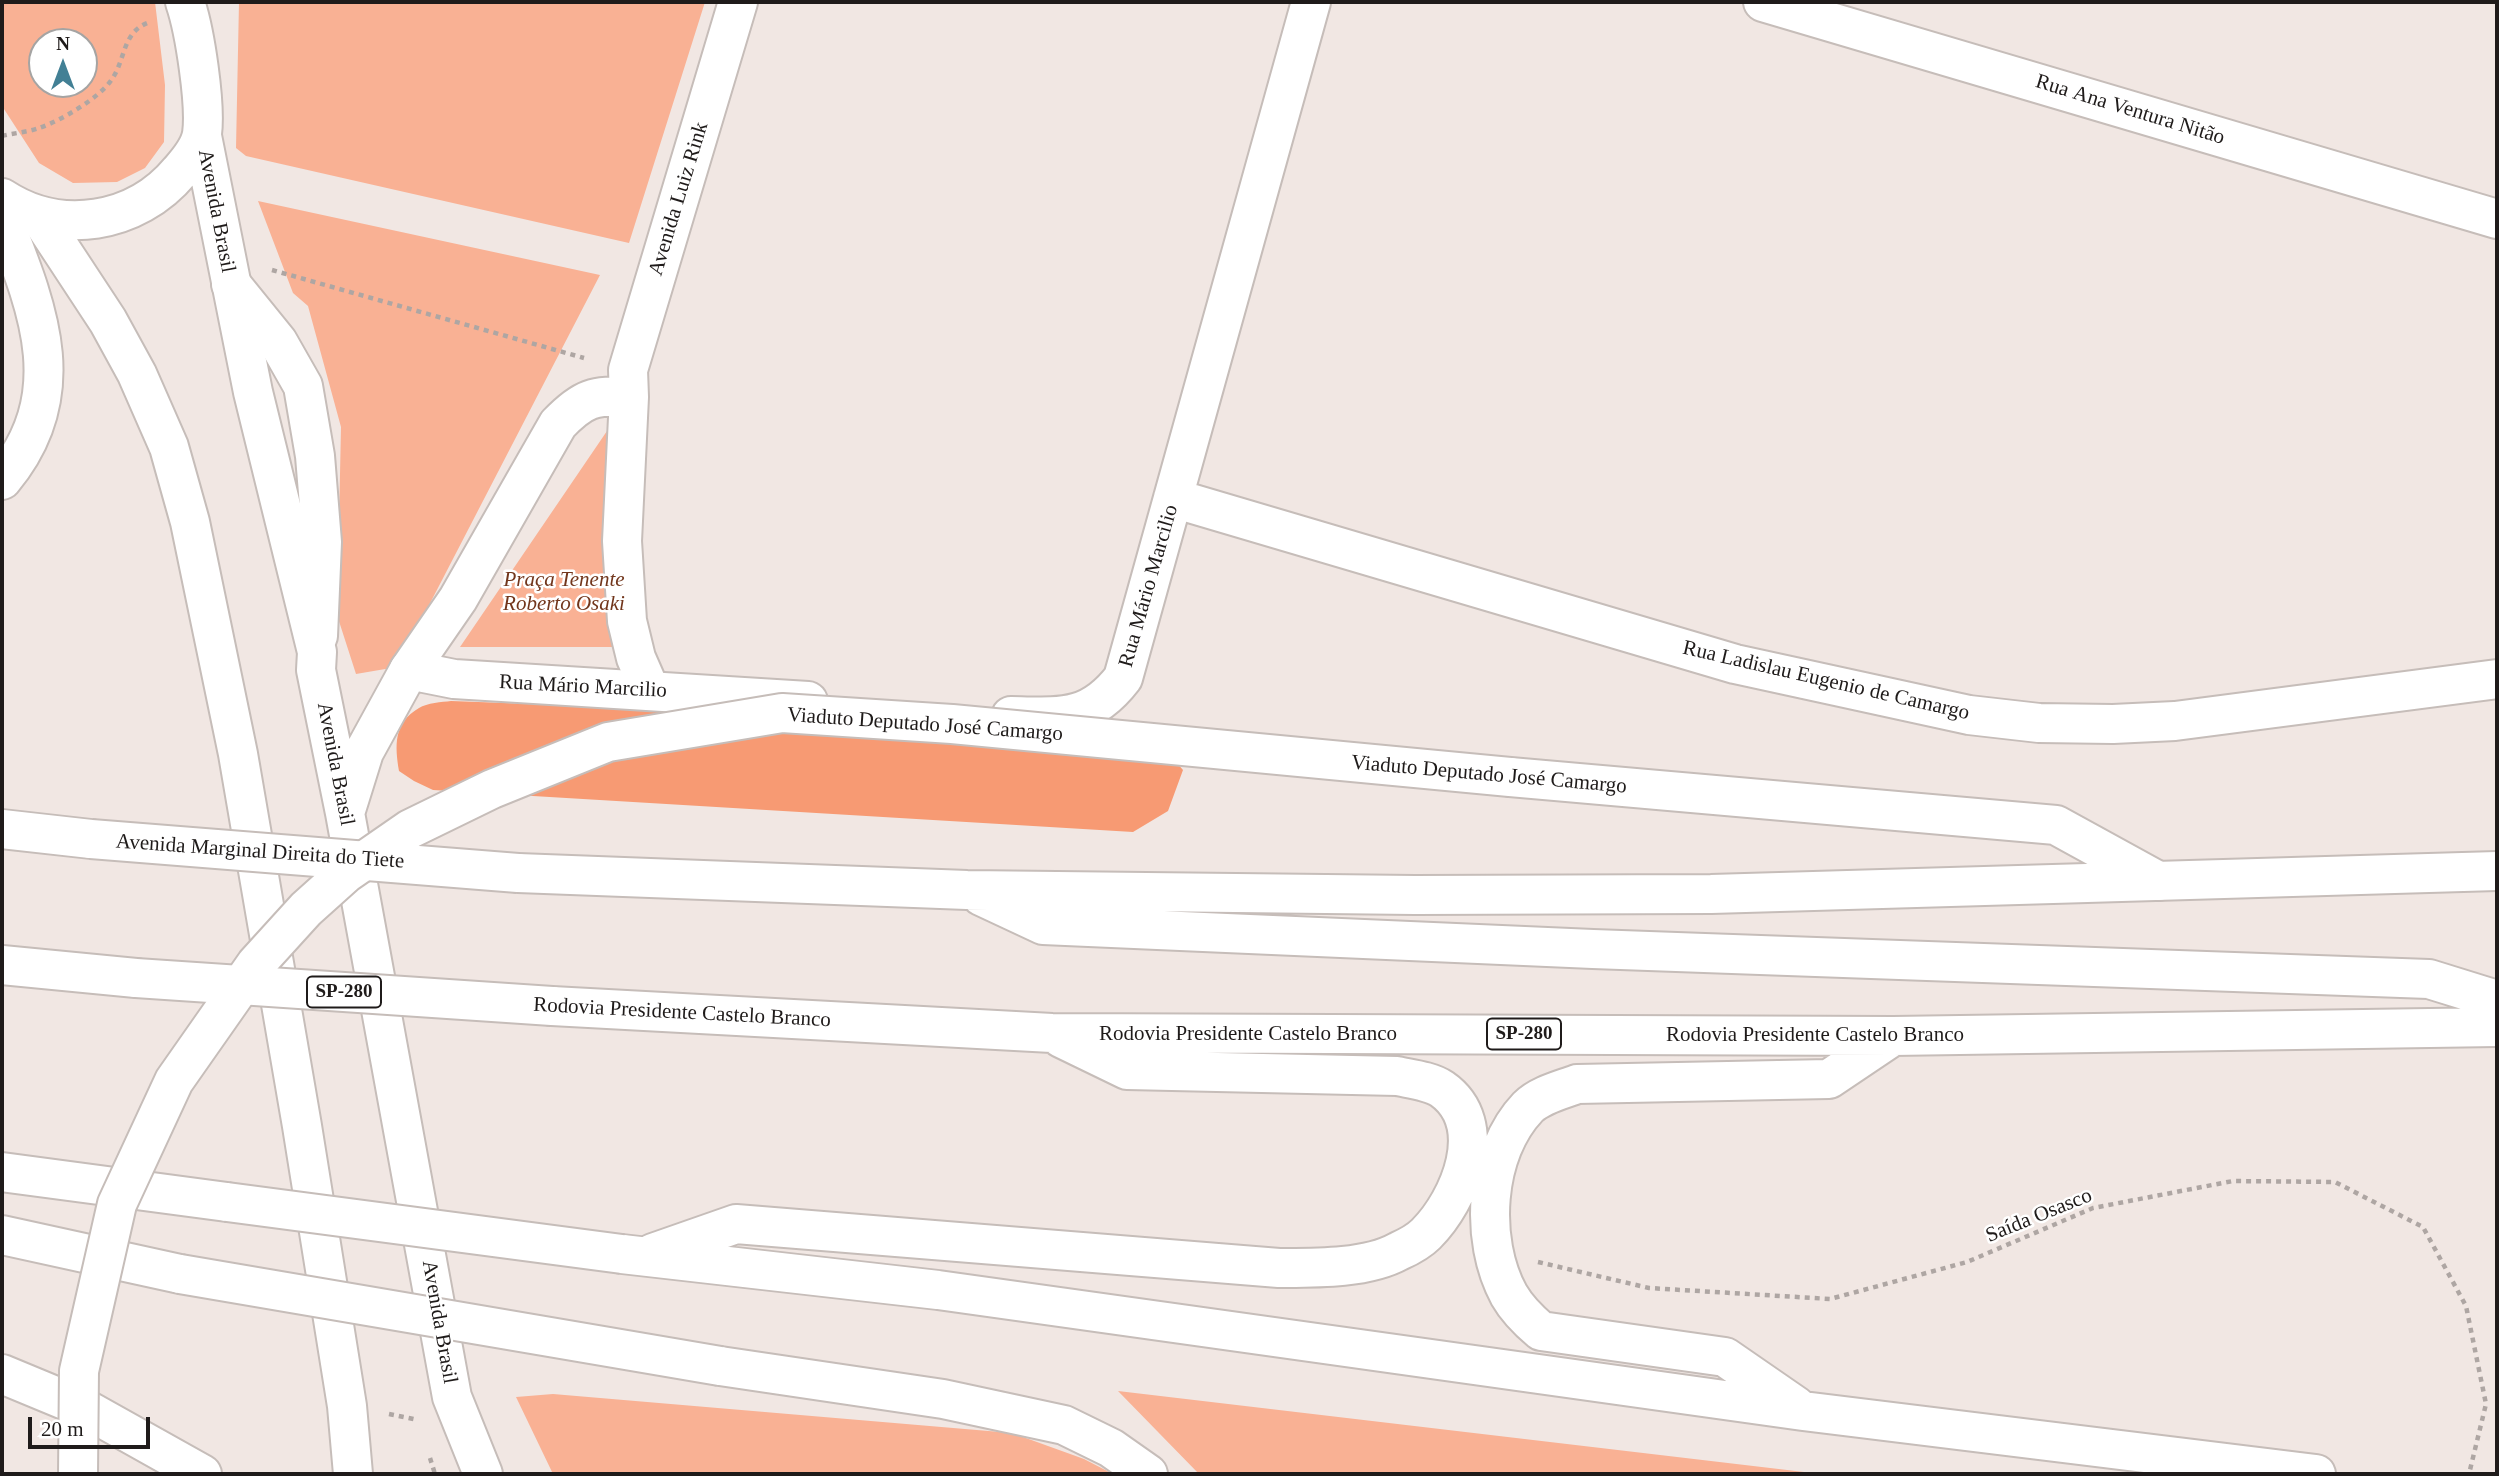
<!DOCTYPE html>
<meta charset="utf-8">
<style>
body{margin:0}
#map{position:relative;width:2499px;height:1476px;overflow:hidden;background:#f1e7e3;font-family:Georgia,serif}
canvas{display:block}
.frame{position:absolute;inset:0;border:4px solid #1f1b1a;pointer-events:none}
.north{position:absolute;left:28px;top:28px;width:70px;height:70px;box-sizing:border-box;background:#fff;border:2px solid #a5a4a3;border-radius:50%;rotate:0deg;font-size:19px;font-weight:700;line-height:28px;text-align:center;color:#1f1b1a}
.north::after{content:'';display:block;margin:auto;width:24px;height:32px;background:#428095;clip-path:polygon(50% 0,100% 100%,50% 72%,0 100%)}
.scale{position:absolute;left:28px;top:1417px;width:122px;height:32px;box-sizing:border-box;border:4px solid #1f1b1a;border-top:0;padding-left:9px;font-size:21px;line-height:24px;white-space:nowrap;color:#1f1b1a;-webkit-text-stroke:5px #fff;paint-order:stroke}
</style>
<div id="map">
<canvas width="2499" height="1476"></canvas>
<div class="frame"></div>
<div class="north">N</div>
<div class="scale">20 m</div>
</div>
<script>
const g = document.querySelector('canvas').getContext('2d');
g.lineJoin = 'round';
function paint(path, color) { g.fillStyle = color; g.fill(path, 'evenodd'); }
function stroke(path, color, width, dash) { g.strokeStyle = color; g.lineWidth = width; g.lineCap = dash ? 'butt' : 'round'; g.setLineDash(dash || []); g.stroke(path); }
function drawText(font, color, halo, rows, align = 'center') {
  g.font = font + ' Georgia,serif'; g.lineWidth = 5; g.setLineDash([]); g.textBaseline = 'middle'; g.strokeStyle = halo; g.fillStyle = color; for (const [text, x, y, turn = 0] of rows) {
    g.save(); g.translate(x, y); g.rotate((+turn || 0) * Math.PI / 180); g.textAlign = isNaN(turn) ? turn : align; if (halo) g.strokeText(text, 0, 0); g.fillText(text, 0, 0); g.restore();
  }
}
paint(new Path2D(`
 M2 2H155L165 85 164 142 145 168 117 182 73 183 39 163 2 106ZM42 42H84V84H42Z
 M239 2H705L629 243 246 156 236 148Z
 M258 201 600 275 397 667 356 674 337 615 341 427 308 306 293 293Z
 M607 431 622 647H460Z
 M1118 1391 1821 1474H1199Z
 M553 1394 1012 1433 1084 1459 1113 1474H553L516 1397Z`), '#f9b194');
paint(new Path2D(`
 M451 701 1146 727 1183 770 1168 811 1133 832 433 790 414 781 399 771C395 746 393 723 419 708 427 703 442 702 451 701Z`), '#f79a73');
const minor = new Path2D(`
 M1763 2 2497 219
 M231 284 278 342 303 386 315 456 322 542 318 636
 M409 670 458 599 558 424C583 398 594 395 629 397
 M650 690 636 658 627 621 622 541 629 397 628 370 738 2`);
const major = new Path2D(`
 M202 136 253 392 317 652 316 670 345 813 452 1397 483 1474
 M2 198C60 236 136 224 180 171 188 162 200 147 202 134 206 105 195 31 185 2
 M39 216 108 321 137 374 169 447 190 522 238 754 302 1126 347 1406 353 1474
 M1173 498 1735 664 1969 715 2039 723 2113 724 2175 721 2497 679
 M1011 716C1061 717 1090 721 1123 678L1311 2
 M1510 777 2056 825 2158 881
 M345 813 364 752 409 670 454 679 808 701`);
const highway = new Path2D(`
 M2 217C38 309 74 394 2 480
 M2 829 91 839
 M518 873 967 890 1415 895 1711 894 2497 871
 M981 896 1043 925 1593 949 2429 979 2497 1000
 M2 965 136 978
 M552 1006 1052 1033 1893 1036 2497 1027
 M2 1172 227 1202
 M2 1235 180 1274
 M653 1253 736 1224 1279 1268C1314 1268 1367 1269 1399 1251 1408 1247 1419 1241 1426 1234 1460 1200 1492 1124 1442 1089 1430 1081 1411 1079 1397 1076L1127 1070 1061 1038
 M622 1254 938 1290 1803 1411 2316 1474
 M720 1366 943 1399 1064 1425 1111 1448 1148 1474
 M2 1374 84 1408 202 1474
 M1796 1406 1725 1357 1541 1331C1528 1320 1517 1309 1509 1295 1479 1240 1484 1153 1528 1107 1540 1095 1561 1090 1577 1084L1829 1079 1893 1036`);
stroke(minor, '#c6bdb9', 42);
stroke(major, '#c6bdb9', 42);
stroke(highway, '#c6bdb9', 42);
stroke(new Path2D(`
 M2 136C14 133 28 132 39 128 60 121 100 98 112 79 126 59 122 31 150 22
 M272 270 584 358
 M1538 1262 1649 1288 1830 1299 1967 1262 2093 1208 2233 1181 2335 1182 2423 1227 2466 1306 2486 1404 2469 1474
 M389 1414 418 1420
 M430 1458 435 1474`), '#aea6a3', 4.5, [5, 5]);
stroke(minor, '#fff', 38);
stroke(major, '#fff', 38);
stroke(highway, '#fff', 38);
const majorBridge = new Path2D(`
 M78 1474 79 1371 117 1204 174 1081 256 964 306 909 345 874 410 829 492 789 608 742 782 713 952 724 1510 777`);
const highwayBridge = new Path2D(`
 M91 839 518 873
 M136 978 552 1006
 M227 1202 622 1254
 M180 1274 720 1366`);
stroke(majorBridge, '#c6bdb9', 42, []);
stroke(highwayBridge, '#c6bdb9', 42, []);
stroke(majorBridge, '#fff', 38);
stroke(highwayBridge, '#fff', 38);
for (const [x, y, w] of [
 [344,992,74],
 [1524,1034,74]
]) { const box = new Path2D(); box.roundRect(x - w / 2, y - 15.5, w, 31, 5); g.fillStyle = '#fff'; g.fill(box); stroke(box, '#1f1b1a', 2); }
drawText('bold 19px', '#1f1b1a', null, [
 ["SP-280",344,992],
 ["SP-280",1524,1034]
]);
drawText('21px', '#1f1b1a', '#fff', [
 ["Rua Ana Ventura Nitão",2130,110,17],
 ["Avenida Luiz Rink",679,199,-73],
 ["Avenida Brasil",216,211,79],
 ["Rua Mário Marcilio",1149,586,-74],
 ["Rua Ladislau Eugenio de Camargo",1826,681,13],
 ["Rua Mário Marcilio",583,687,3],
 ["Viaduto Deputado José Camargo",925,725,4],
 ["Avenida Brasil",335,764,79],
 ["Viaduto Deputado José Camargo",1489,775,5],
 ["Avenida Marginal Direita do Tiete",260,852,4],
 ["Rodovia Presidente Castelo Branco",682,1013,3],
 ["Rodovia Presidente Castelo Branco",1248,1034],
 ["Rodovia Presidente Castelo Branco",1815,1035],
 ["Saída Osasco",2039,1216,-22],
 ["Avenida Brasil",439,1322,80]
]);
drawText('italic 21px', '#72361c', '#fff', [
 ["Praça Tenente",564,580],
 ["Roberto Osaki",564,604]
]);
</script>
